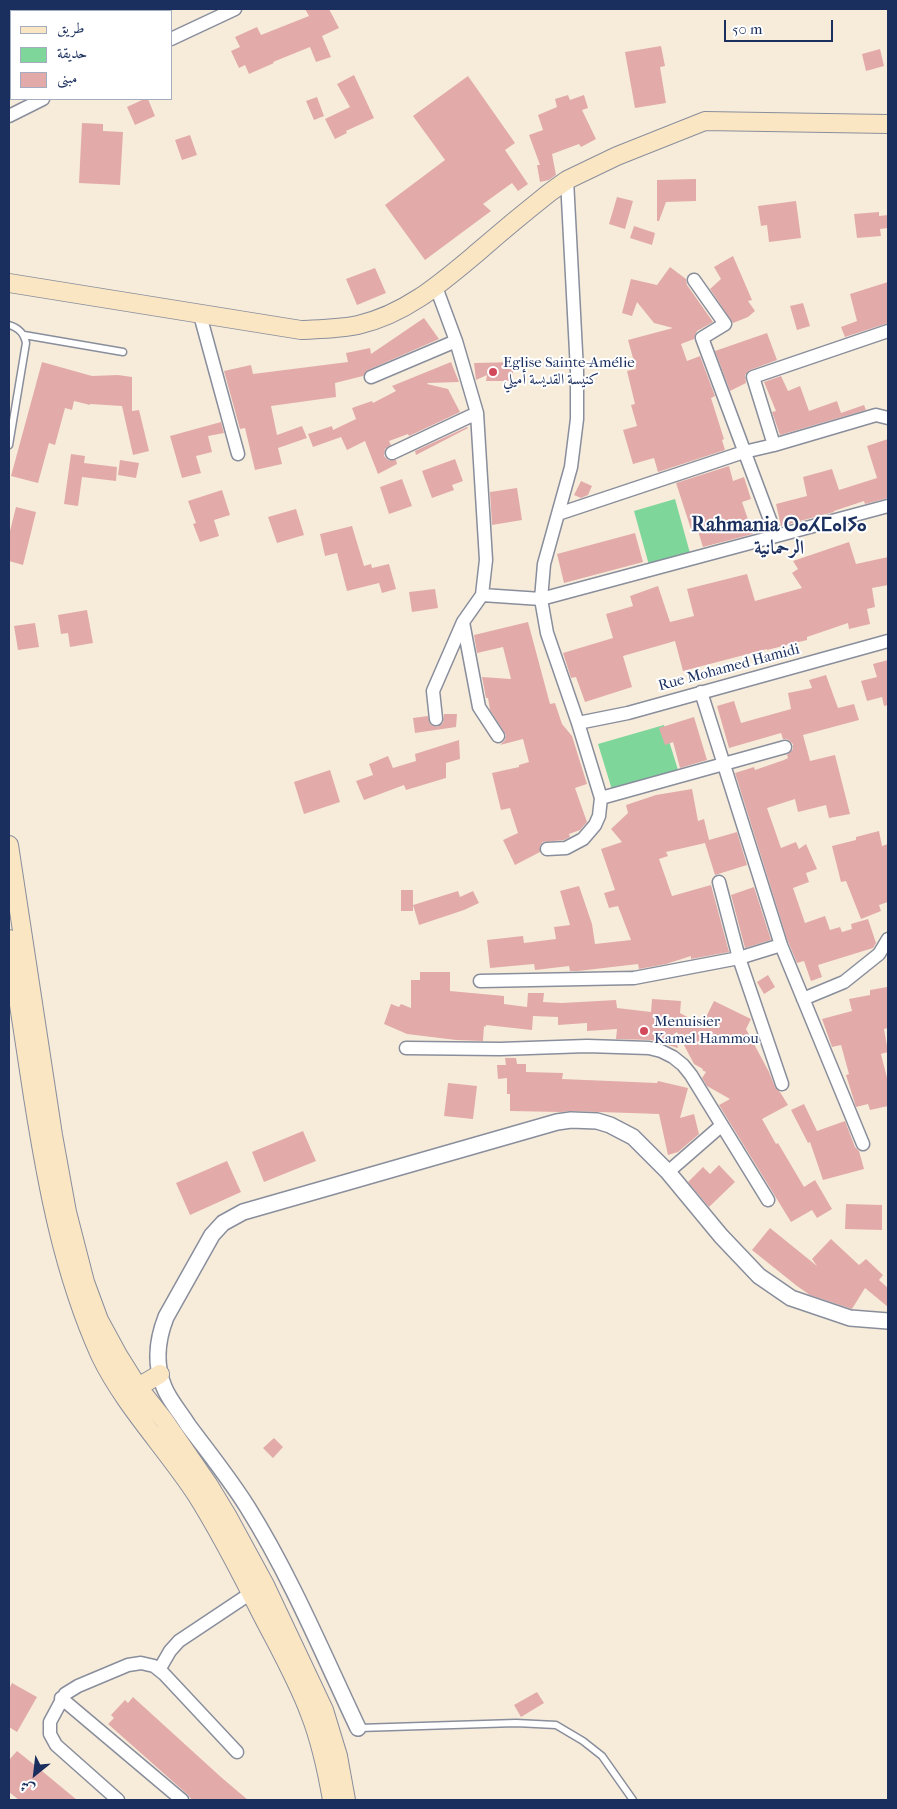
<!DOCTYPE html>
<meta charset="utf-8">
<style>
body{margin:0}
#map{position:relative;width:897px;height:1809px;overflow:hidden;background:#f7ecda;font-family:"IM FELL French Canon",Amiri,serif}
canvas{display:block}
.frame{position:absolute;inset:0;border:10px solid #1b2f5e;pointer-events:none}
.legend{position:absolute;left:10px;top:10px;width:162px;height:90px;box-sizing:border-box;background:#fff;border:1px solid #a4acbf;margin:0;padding:6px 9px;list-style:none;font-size:15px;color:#1b2f5e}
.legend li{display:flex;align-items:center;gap:10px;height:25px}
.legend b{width:25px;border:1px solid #a4acbf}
.north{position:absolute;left:10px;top:1749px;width:50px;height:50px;-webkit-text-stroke:4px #fff;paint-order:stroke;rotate:209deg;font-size:14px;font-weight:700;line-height:20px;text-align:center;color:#1b2f5e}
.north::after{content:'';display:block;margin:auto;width:18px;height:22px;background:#1b2f5e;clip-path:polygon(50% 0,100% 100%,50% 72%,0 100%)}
.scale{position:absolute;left:724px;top:20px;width:109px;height:22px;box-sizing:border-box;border:2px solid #1b2f5e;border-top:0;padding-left:6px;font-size:15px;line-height:18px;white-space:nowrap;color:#1b2f5e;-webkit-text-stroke:4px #fff;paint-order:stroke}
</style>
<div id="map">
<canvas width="897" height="1809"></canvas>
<div class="frame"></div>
<ul class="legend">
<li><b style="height:6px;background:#fbe6c4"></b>طريق</li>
<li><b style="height:14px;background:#7ed69b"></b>حديقة</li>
<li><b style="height:14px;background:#e2abaa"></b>مبنى</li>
</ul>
<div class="north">ش</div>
<div class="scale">50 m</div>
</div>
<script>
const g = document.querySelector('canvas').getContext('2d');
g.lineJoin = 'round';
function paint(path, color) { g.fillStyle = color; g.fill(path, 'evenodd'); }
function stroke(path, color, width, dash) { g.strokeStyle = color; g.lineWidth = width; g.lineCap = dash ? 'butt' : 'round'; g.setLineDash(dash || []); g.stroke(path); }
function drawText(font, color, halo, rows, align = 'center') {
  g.font = font + ' "IM FELL French Canon",Amiri,"Noto Sans Tifinagh",serif'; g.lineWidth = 4; g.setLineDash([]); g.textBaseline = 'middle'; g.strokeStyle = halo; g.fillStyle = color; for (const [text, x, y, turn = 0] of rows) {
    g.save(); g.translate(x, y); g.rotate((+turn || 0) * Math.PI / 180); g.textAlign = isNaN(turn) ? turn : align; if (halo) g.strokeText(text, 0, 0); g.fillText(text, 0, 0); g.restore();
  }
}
paint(new Path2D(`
 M675 499 690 553 649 565 634 511Z
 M664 725 679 773 613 793 598 744Z`), '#7ed69b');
paint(new Path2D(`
 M305 9H329L339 28 322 36 331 57 316 62 310 47 273 62 274 63 249 74 245 65 239 68 231 51 240 47 235 37 257 27 261 35 309 16Z
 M661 46 665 66 660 67 666 103 635 108 625 52Z
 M880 49 884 66 866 71 862 54Z
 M354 75 374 118 346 131 347 133 335 139 325 119 350 107 337 84Z
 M468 76 515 143 505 150 528 184 518 191 512 183 483 204 491 211 425 260 385 205 445 160 413 116Z
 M568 95 570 100 584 95 588 108 582 110 596 139 581 147 579 144 552 154 556 175 549 180 540 182 537 165H540L529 135 543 130 538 115 557 107 555 99Z
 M317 97 324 116 314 120 306 101Z
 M144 99H148L155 116 135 125 127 107Z
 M82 123 103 124V131L123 132 120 185 79 183Z
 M190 135 197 155 182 160 175 140Z
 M696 179V201L666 202 659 221H657V180Z
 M617 197 633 201 625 229 609 224Z
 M796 201 801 238 769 242 767 225 761 226 758 206Z
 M879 212V216L888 215V228L880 229 881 236 857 238 854 214Z
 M634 226 655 233 652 245 630 238Z
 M733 256 752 300 748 301 755 311 748 317 733 323 710 289 721 279 714 267Z
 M670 267 686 279 687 285 713 322 697 331 694 339 681 344 687 361 700 356 715 396 711 398 724 439 722 440 725 450 658 472 654 458 633 464 623 430 637 426 631 405 635 404 627 371 636 369 628 340 673 328 654 323 637 302 632 316 622 313 631 279 657 285Z
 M375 268 386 293 357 305 346 279Z
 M888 282V323L845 337 841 327 857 321 850 294Z
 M803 303 810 326 797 330 790 306Z
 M424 318 439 339 368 370 363 376 335 383 336 397 271 406 277 435 302 426 307 438 278 448 282 464 255 470 245 428 240 429 224 371 251 365 253 374 348 362 346 353 370 348 371 354Z
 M767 333 777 360 750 370 745 375 746 383 730 391 715 351Z
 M42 362 92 376 118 375 132 377V411L139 410 149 451 133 455 122 406 90 404V405L74 401 72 410 65 408 55 445 49 443 38 483 11 476Z
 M451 362 459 382 428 383 427 384 448 389 460 412 409 436 408 434 389 441 391 445 385 449 384 456 388 460H396L397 464 378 474 365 441 347 450 341 437 313 447 308 434 332 426 333 430 356 419 352 408 372 401 373 403 396 391 392 386Z
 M518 362 513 365V381H486L487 375 476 380 474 363Z
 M781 376 788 391 800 386 809 411 837 401 841 413 864 405 866 410 780 435 772 412 776 411 764 382Z
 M221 422 224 433 208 436 212 452 196 456 201 473 182 478 170 436Z
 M467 427 468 428 416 455 415 451Z
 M888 439V498L865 504 864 501 834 511V512L781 526 776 504 807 496 803 477 832 469 839 490 877 478 867 446Z
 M71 454 85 456 84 463 117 467 116 481 82 477 78 506 64 504Z
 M455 459 463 481 452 485 454 490 432 498 422 471Z
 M120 460 139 463 136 478 118 475Z
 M729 466 733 481 744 477 751 499 742 502 753 534 703 547 697 528 691 529 676 483Z
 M402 479 412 506 389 514 380 487Z
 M581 481 592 486 588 495 581 498 574 495Z
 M517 488 522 520 492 525 490 492Z
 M222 490 230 515 214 520 219 536 200 542 193 524 196 523 188 501Z
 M16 507 36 512 23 565 9 561V535Z
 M296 509 304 535 277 543 268 517Z
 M352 526 364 566 371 564 372 568 389 564 396 589 382 593 379 583 347 591 337 553 325 556 320 534Z
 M635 533 643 562 564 583 557 554Z
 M849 542 856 564 888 557V585L872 588 875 607 867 609 870 624 849 629 848 623 807 637V640L767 650V649L683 671 675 641 623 656 632 687 585 702 576 677 571 678 563 653 613 638 606 614 633 606 630 596 658 586 670 622 694 616 687 589 747 574 755 601 802 588 792 573 798 569 793 561Z
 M435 589 438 608 412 612 409 592Z
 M87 610 93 643 70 647 68 633 61 634 58 615Z
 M528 622 550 704 555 703 562 724 572 736 587 784 575 788 587 822 580 830 569 834 570 837 564 840 543 842 540 846V852L515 865 503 840 518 833 510 808 501 810 492 773 519 767V765L529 762 523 739 500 745 505 740 506 735 490 710 488 698H486L482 677 511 679 503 647 477 653 474 635Z
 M35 623 39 647 18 650 14 626Z
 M888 660V705L884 706 882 697 867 701 861 681 877 677 873 664Z
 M826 675 838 708 854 704 859 720 803 735 810 761 835 755 850 814 829 818 826 805 798 812 795 799 767 808 781 848 796 842 799 849 806 844 817 869 806 873 809 882 793 888 805 923 825 916 830 930 840 927 842 932 852 929 851 924 868 919 876 943 873 948 818 965 822 977 811 981 804 961 797 963 787 939 735 773 754 767 755 770 784 760 788 758 787 755 793 749V744L787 739H783L781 733 729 748 717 706 734 701 741 723 791 709 788 693 812 688 809 680Z
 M444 714H457L456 727 415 733 413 718 428 716 430 724 437 727 443 723Z
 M694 717 707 760 680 768 673 742 665 745 659 728Z
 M459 740 460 759 446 763V778L406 790 404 785 364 800 356 781 373 775 369 764 388 756 393 768 416 761 415 754Z
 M330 770 340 802 304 814 294 782Z
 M692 789 698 821 704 819 709 840 737 832 747 865 715 875 705 843 666 852 668 856 659 859 672 896 711 885 729 952 691 959V956L666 964 639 969 638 964 578 971H570L569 966 535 970 534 964 490 968 487 940 523 936 524 943 556 939 554 927 570 925 560 891 579 886 592 924 595 944 631 940 618 906 609 908 604 893 615 890 601 849 622 842 611 829 628 813 626 805 656 795Z
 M879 831 882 846 888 844V902L879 905 881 911 861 919 846 881 841 882 832 846 856 840V837Z
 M754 887 771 940 745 948 731 895Z
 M401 890H413V905L458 891 460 897 473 891 479 903 464 910 419 925 413 905V911H401Z
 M420 972H450V991L504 996V1004L527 1007 528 993H544L543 1002 562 1003 616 1000 617 1008 651 1012 652 999 681 1001 680 1013 702 1025 714 1001 751 1019 746 1029 769 1072 775 1087 780 1092 788 1105 762 1119 776 1144 778 1143 804 1187 815 1180 832 1209 817 1218 812 1210 791 1222 719 1105 730 1099 707 1086 702 1078 706 1072 702 1070 703 1069 694 1064 677 1032 674 1034 678 1048 651 1040 616 1039 617 1029 587 1031V1023L558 1025V1017L533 1016 532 1030 486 1025V1027L484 1026 483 1041 456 1040 407 1034 384 1024 391 1004 399 1007 401 1004 411 1008V980H420Z
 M768 975 775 987 764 994 757 982Z
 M887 987 888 1028 884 1029 888 1052 881 1054 888 1082V1106L870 1110 868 1104 856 1107 846 1075 849 1074 841 1045 832 1047 822 1019 852 1011 849 999 870 995V990Z
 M505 1058H516L517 1064H526V1072L563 1073 562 1079 657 1083 658 1081 688 1088 680 1118 694 1114 699 1134 678 1152 668 1155 659 1114 571 1111 561 1112 510 1111V1094H507V1078L498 1079 497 1065H506Z
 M448 1083 477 1086 473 1119 444 1116Z
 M804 1104 817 1131 845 1121 855 1147 859 1151 864 1169 823 1180 810 1142 808 1143 791 1110Z
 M303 1131 316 1161 264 1182 252 1152Z
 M227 1161 241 1192 190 1215 176 1183Z
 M719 1165 735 1182 709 1207 688 1182 703 1167 710 1174Z
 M846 1204 882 1205V1230L845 1229Z
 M770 1228 817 1266 812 1259 831 1239 859 1265 866 1259 883 1275 879 1280 888 1288V1307L865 1288 852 1309 810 1295 797 1286 752 1250Z
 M274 1438 283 1447 273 1458 263 1448Z
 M12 1683 37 1697 17 1732 9 1727V1689Z
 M537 1692 544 1703 521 1717 514 1705Z
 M133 1697 222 1778 248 1800H192L187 1794 108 1724 114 1718 111 1715 125 1700 128 1703Z
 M17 1751 42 1771 77 1800H19L9 1792V1760Z`), '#e2abaa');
const service = new Path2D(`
 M9 325C19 328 24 333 26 343L9 445
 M24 335 123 352
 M359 1728 516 1723 556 1725 583 1741 602 1756 633 1800`);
const minor = new Path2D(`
 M171 39 235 9
 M9 116 43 99
 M694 280 725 324 702 338 776 536
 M436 287 456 341 477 413 486 560 482 595 463 622 479 707 498 736
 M200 315 238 454
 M371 377 456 341
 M774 445 753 377 888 331
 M392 453 477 413
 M558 514 744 452 774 445 876 415 888 418
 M482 595 541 599 888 506
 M701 692 781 945 863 1144
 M436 719 433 691 463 622
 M578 723 628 713 888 641
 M601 798 785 747
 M547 849 566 848 583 839 595 825 599 816 601 798 578 723 547 633 541 599 544 564 571 467 577 419V371L567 180
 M719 882 739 958 782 1084
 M480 981 634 978 739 958 781 945
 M803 999 844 982 879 954 888 939
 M406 1048 500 1049 587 1046 649 1048 661 1051 673 1057 683 1065 691 1075 768 1200
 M668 1172 722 1125
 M159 1670 170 1651 179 1641 251 1593
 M61 1698 182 1800
 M118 1800 56 1745 50 1734V1722L65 1694 78 1686 128 1665 141 1663 154 1666 164 1674 237 1752`);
const tertiary = new Path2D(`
 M358 1728C323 1654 291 1577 248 1508 230 1479 208 1452 188 1425 180 1412 169 1400 164 1387 154 1363 157 1340 166 1317L212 1235 223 1223 243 1212 557 1122 571 1120 597 1121 610 1125 633 1137 668 1172 721 1236 759 1276 791 1298 850 1318 888 1321`);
const secondary = new Path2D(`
 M9 283 301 330C320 329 339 329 358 325 406 314 441 283 478 252 501 232 525 212 549 193L567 180 617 156 705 121 888 124
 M9 845 53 1135 67 1212 85 1282 99 1320 118 1355 138 1387 164 1420 208 1484 228 1517 265 1585 324 1710 338 1756 346 1800
 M9 939C17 992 25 1044 33 1097 47 1185 63 1273 100 1355 124 1405 165 1447 196 1494 220 1532 241 1573 261 1613 278 1646 297 1679 310 1714 321 1742 327 1771 332 1800
 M128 1393 160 1374`);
stroke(service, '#898e9c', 9);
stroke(minor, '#898e9c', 15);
stroke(tertiary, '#898e9c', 18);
stroke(secondary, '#898e9c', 20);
stroke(service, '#fff', 6);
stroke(minor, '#fff', 12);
stroke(tertiary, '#fff', 15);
stroke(secondary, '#fbe6c4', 18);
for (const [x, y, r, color] of [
 [493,372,5,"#d1495b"],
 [644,1031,5,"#d1495b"]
]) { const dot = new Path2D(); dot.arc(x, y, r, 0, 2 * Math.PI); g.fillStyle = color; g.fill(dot); stroke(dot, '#fff', 2); }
drawText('15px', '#1b2f5e', '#fff', [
 ["Eglise Sainte-Amélie",503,363],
 ["كنيسة القديسة أميلي",503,380],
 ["Menuisier",654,1022],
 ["Kamel Hammou",654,1039]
], 'left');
drawText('15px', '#1b2f5e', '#fff', [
 ["Rue Mohamed Hamidi",729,668,-15]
]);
drawText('bold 20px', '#1b2f5e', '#fff', [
 ["Rahmania ⵔⴰⵃⵎⴰⵏⵢⴰ",779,526],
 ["الرحمانية",779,549]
]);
</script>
